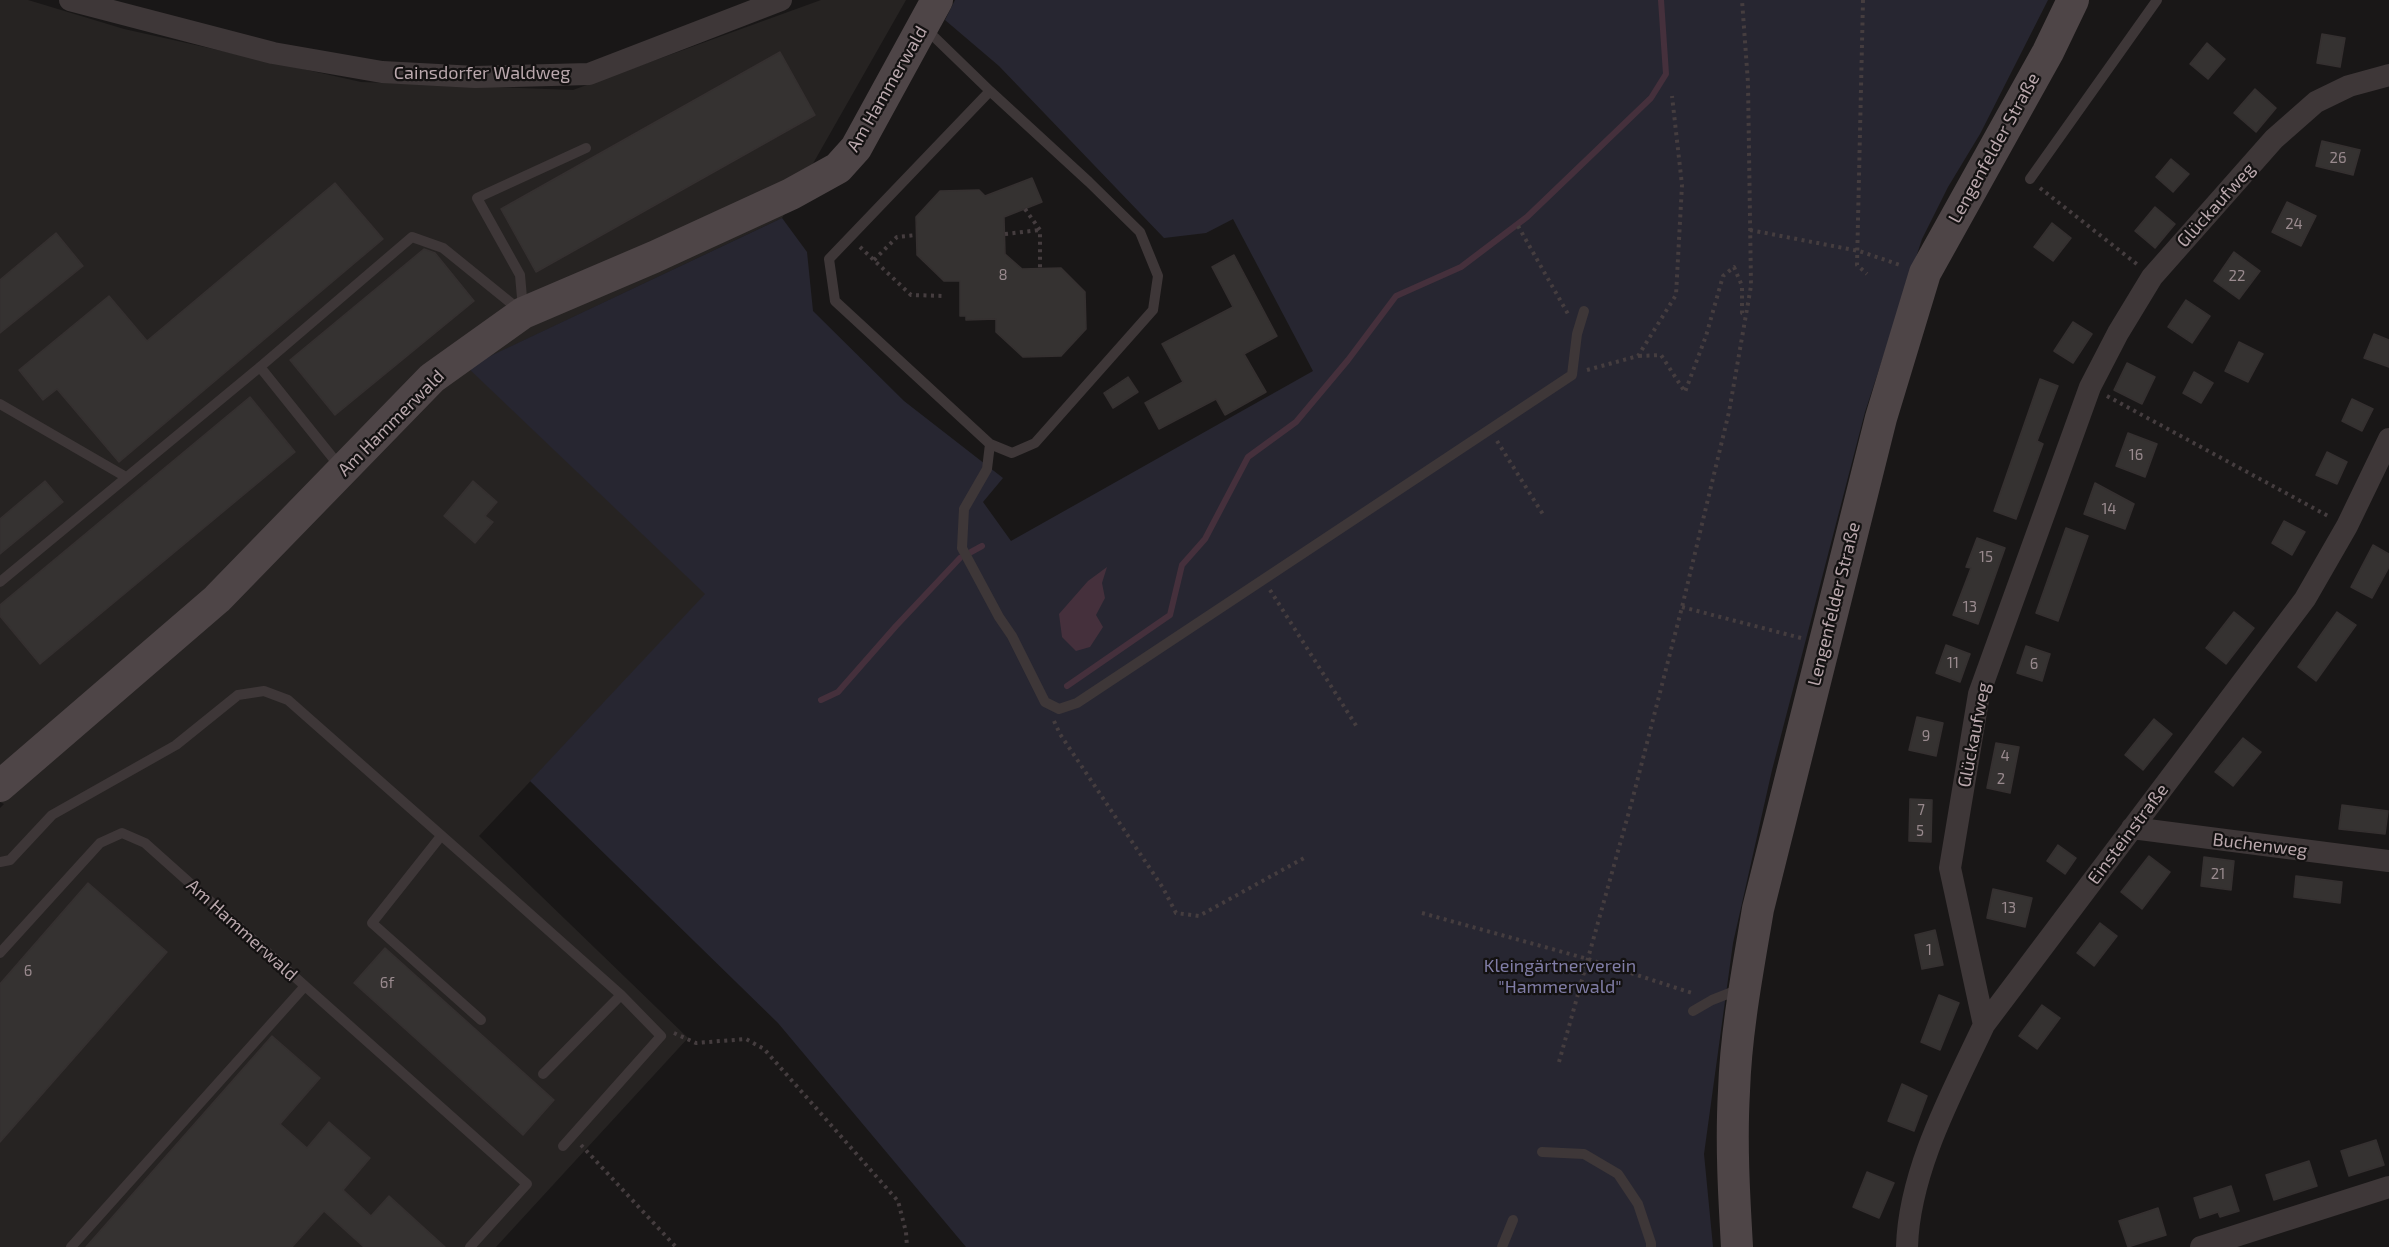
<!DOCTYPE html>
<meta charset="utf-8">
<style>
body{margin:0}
canvas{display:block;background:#191717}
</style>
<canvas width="2389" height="1247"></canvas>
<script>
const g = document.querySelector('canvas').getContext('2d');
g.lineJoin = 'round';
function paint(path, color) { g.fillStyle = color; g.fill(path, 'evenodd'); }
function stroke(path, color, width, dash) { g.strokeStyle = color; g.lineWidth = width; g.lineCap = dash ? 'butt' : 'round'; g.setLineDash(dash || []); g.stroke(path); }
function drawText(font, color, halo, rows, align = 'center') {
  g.font = font + ' "Exo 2",sans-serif'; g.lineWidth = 4.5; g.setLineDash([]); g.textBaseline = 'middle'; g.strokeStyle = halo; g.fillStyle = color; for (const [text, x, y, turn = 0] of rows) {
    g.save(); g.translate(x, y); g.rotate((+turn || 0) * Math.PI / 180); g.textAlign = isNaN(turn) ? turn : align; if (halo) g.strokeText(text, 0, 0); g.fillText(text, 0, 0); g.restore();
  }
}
paint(new Path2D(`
 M0 0H28L124 29 361 82 573 90 821 0H906L782 218 468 367 706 594 479 836 688 1038 496 1247H0V808L4 804 0 802Z`), '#262322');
paint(new Path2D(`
 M955 0H2048L1980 134 1948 187 1922 239 1865 412 1772 770 1733 943 1704 1154 1713 1247H966L778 1023 530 781 705 594 467 367 782 218 807 252 813 311 904 401 1003 478 983 502 1011 541 1313 371 1233 219 1206 233 1164 238 999 66 945 20Z`), '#272631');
paint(new Path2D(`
 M1107 567 1102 583 1105 598 1096 615 1103 627 1090 647 1076 651 1062 637 1059 614 1088 581Z`), '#45303c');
stroke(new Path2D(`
 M971 552 982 546
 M1067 686 1170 615 1182 565 1205 539 1248 457 1296 422 1348 360 1396 296 1461 267 1527 217 1651 98 1666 74 1661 0
 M821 700 838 692 896 626 960 558`), '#45303c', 6);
const building = new Path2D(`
 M2322 34 2345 38 2340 67 2317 63Z
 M2207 43 2225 59 2208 79 2190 64Z
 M780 52 815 115 536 272 501 209Z
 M2255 89 2276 108 2256 132 2234 113Z
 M2322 141 2360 150 2353 175 2316 166Z
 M2171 159 2189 174 2173 192 2156 177Z
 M1032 178 1042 202 1004 217 1005 254 1022 269 1061 268 1085 292 1086 329 1061 356 1023 357 996 332V319L966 320V316H960V281H944L917 255 916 217 940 191 979 190 985 196Z
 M335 183 383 239 119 462 57 389 43 400 19 370 109 296 147 341Z
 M2287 202 2316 216 2301 246 2272 232Z
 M2155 207 2175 224 2155 248 2135 231Z
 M2052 223 2071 238 2053 261 2034 247Z
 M56 233 83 266 0 333V280Z
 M424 249 435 253 474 301 335 415 290 360Z
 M2234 252 2260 271 2239 299 2214 281Z
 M1234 255 1277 336 1244 354 1266 392 1225 415 1216 399 1159 429 1145 403 1183 382 1162 344 1233 307 1212 267Z
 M2186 300 2210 316 2192 343 2168 327Z
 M2073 322 2092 334 2073 363 2054 351Z
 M2374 334 2389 340V367L2364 358Z
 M2239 342 2263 354 2248 382 2225 371Z
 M2127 363 2155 377 2142 404 2114 390Z
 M2194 372 2213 383 2201 403 2183 393Z
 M1128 377 1138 392 1113 408 1104 393Z
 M2040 379 2058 386 2037 441 2043 444 2016 519 1994 511Z
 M250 397 295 452 40 664 0 616V605Z
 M2352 399 2373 409 2362 431 2342 421Z
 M2128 433 2157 444 2145 477 2116 466Z
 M2327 452 2347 462 2337 484 2316 475Z
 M45 481 63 502 0 554V519Z
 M473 481 497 502 485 516 493 522 475 543 444 516Z
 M2095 483 2134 504 2125 529 2084 514Z
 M2284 521 2305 532 2292 555 2272 543Z
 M2066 528 2088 536 2058 621 2036 613Z
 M1977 538 2005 548 1978 624 1953 615 1971 568 1966 567Z
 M2373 545 2389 554V567L2372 598 2351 587Z
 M2234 612 2254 628 2226 664 2206 648Z
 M2337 612 2356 625 2316 681 2298 667Z
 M1946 645 1970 654 1960 682 1936 673Z
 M2026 646 2050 654 2042 681 2017 673Z
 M1917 717 1943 723 1936 756 1909 750Z
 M2154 719 2172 734 2143 770 2125 755Z
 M2243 738 2261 752 2233 786 2215 772Z
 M1996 743 2019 747 2010 793 1987 788Z
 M1910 799 1932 800 1931 842 1909 841Z
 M2342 805 2388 811 2385 834 2339 829Z
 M2058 845 2076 858 2065 874 2047 861Z
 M2149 856 2170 872 2142 909 2121 892Z
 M2204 857 2234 861 2231 890 2201 886Z
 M2296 876 2342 882 2340 903 2294 897Z
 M88 883 167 952 0 1142V984Z
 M1993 889 2032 898 2025 927 1987 918Z
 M2100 923 2117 936 2094 966 2077 953Z
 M1935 930 1943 965 1922 969 1915 935Z
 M385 948 554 1100 523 1135 354 983Z
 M1939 995 1959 1003 1940 1050 1921 1042Z
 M2042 1005 2060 1018 2037 1049 2019 1036Z
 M272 1036 320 1078 280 1124 307 1148 329 1122 370 1158 343 1190 371 1216 389 1196 445 1247H364L324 1211 292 1247H86Z
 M1902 1084 1927 1096 1914 1131 1888 1121Z
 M2376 1140 2384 1165 2349 1176 2341 1151Z
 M2309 1161 2317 1186 2274 1200 2266 1175Z
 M1867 1172 1894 1183 1879 1218 1853 1207Z
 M2231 1186 2239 1211 2220 1217 2218 1212 2200 1218 2194 1198Z
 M2158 1208 2166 1235 2128 1247 2119 1221Z`);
paint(building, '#353231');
stroke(building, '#353030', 1.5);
stroke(new Path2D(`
 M1863 0 1857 265 1867 274
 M2040 188 2138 265
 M1025 209 1040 230V269
 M1518 226 1568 314
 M1750 230 1859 251 1900 265
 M1005 234 1040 230
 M860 247 911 295 945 296
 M874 260 897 237 916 235
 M1639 356 1661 355 1685 392 1706 336 1723 276 1734 267 1742 286V313L1746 314
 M1587 370 1638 356 1676 295 1682 185 1672 96
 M2107 396 2330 517
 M1497 441 1544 516
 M1270 590 1357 727
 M1682 607 1801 638
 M1054 721 1060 734 1163 888 1176 913 1199 916 1304 858
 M1422 913 1588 959 1695 994
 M674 1033 696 1043 746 1039 764 1049 898 1201 906 1232 907 1247
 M1559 1062 1632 801 1682 607 1729 412 1751 286 1748 83 1742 0
 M581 1145 676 1247`), '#453d3f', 4, [3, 4.5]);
stroke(new Path2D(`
 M926 29 990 91 1089 182 1140 232 1158 276 1153 310 1035 443 1012 453 990 444 835 301 829 259 990 91
 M2030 179 2157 0
 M523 309 520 275 477 198 586 148
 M260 367 341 468
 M0 404 126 477
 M990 444 987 469 964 509 962 548 999 617 1012 636 1045 702 1059 709 1077 703 1572 375 1577 334 1584 311
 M0 582 260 367 412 237 443 248 522 312
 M441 836 372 923 481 1020
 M0 862 10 860 52 815 176 745 238 695 264 691 288 700 502 889 621 995 661 1036 563 1146
 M0 953 100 843 122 833 145 843 305 986 71 1247
 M305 986 527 1184 470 1247
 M1693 1011 1712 1000 1740 989
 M543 1074 621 995
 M1542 1152 1584 1154 1618 1174 1638 1204 1651 1243V1247
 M1502 1247 1513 1220`), '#3e3738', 10);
stroke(new Path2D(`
 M70 0 273 53 382 72 475 77 589 74 781 0
 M2132 828 2389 861
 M1984 1025 1950 868 1979 694 2090 387 2118 333 2152 277 2274 139 2316 102 2349 86 2389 75
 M1907 1247C1909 1171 1952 1093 1984 1025L2305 599 2347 526 2389 439
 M2201 1247 2389 1187`), '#3e3738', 22);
stroke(new Path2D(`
 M0 786 217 599 432 378 523 313 654 257 791 194 838 168 856 148 937 0
 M1737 1247C1734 1195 1731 1143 1734 1091 1736 1030 1748 969 1758 909L1881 418 1925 273 2048 52 2073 0`), '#4e4547', 32);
drawText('15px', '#998a8e', null, [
 ["26",2338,158],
 ["24",2294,224],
 ["8",1003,275],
 ["22",2237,276],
 ["16",2136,455],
 ["14",2109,509],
 ["15",1986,557],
 ["13",1970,607],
 ["11",1953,663],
 ["6",2034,664],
 ["9",1926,736],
 ["4",2005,756],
 ["2",2001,779],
 ["7",1921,810],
 ["5",1920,831],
 ["21",2218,874],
 ["13",2009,908],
 ["1",1929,950],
 ["6",28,971],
 ["6f",387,983]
]);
drawText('18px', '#baa8ad', '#141212', [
 ["Cainsdorfer Waldweg",482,73],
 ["Am Hammerwald",887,89,-60],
 ["Lengenfelder Straße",1994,148,-61],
 ["Glückaufweg",2216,205,-48],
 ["Am Hammerwald",391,423,-45],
 ["Lengenfelder Straße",1834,604,-76],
 ["Glückaufweg",1974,735,-79],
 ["Einsteinstraße",2128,834,-53],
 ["Buchenweg",2260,845,7],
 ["Am Hammerwald",242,930,42]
]);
drawText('18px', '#807da6', '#141212', [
 ["Kleingärtnerverein",1560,966],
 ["\"Hammerwald\"",1560,987]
]);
</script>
